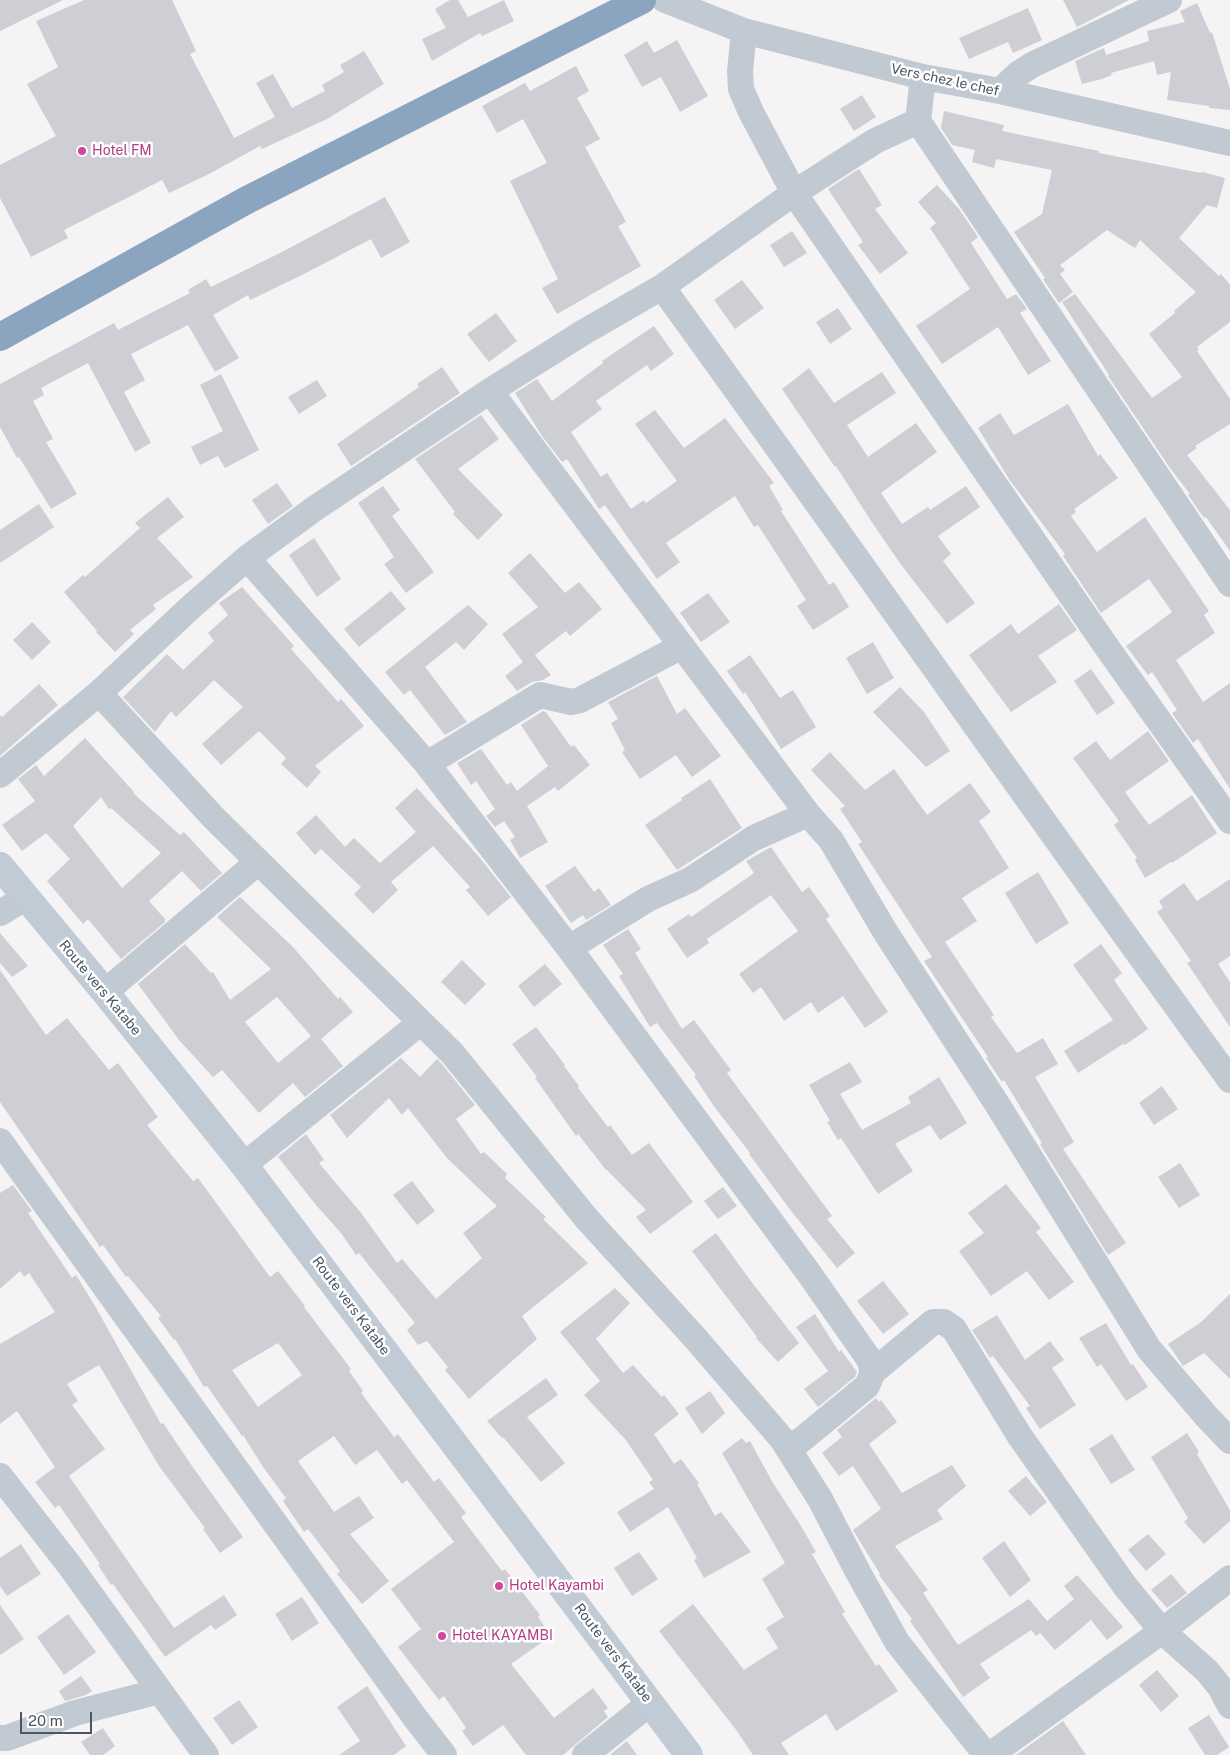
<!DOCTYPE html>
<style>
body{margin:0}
#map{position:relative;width:1230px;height:1755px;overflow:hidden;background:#f5f3f3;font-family:"Public Sans",sans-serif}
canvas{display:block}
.scale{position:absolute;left:20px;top:1712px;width:72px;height:22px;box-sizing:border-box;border:2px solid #4a5661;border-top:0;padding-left:6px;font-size:15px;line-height:18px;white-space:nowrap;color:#4a5661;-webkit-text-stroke:4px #fff;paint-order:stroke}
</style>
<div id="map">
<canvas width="1230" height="1755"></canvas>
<div class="scale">20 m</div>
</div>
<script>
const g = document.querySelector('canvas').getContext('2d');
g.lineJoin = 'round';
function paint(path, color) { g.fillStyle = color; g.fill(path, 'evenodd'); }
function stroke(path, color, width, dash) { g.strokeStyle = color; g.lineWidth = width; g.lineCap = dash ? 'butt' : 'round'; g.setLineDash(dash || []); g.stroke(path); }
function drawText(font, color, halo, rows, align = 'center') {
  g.font = font + ' "Public Sans",sans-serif'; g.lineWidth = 5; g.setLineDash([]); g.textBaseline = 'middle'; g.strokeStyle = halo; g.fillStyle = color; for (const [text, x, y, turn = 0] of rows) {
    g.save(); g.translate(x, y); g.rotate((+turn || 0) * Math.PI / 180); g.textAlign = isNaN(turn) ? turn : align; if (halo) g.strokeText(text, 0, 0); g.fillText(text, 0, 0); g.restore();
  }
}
paint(new Path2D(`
 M0 0H63L0 31Z
 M84 0H172L196 51 190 54 234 138 275 117 256 83 273 74 292 108 325 91 322 85 344 72 340 65 364 51 384 84 327 119 262 149 260 146 209 174 169 193 162 180 64 230 68 238 31 257 0 198V165L56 136 27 84 58 67 36 21Z
 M450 0H458L468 17 504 0 514 21 482 36 480 33 432 61 422 39 446 28 435 9Z
 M1063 0H1129L1077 27Z
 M1197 3 1210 33 1212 32 1230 89V110L1209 108V106L1167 100 1171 72 1157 75 1154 61 1111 73 1112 75 1102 79 1082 84 1075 61 1104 48 1106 55 1149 41 1147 31 1185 22 1180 11Z
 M1028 8 1042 40 1013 53 1008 42 969 59 959 38Z
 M677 40 708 96 680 112 661 77 642 87 624 55 647 41 654 53Z
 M576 66 589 91 577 98 600 139 585 147 626 222 618 226 641 266 557 314 542 288 558 279 510 181 547 163 523 119 497 133 482 106 525 83 530 91Z
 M862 95 876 117 854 131 840 109Z
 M944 111 1004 125 1002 131 1099 151V153L1201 173 1202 172 1225 178 1217 208 1207 205 1179 238 1219 276 1221 274 1230 285V322L1197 347 1199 349 1197 351 1230 399V424L1195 446 1197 448 1187 455 1230 510V551L1206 517 1204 518 1188 495 1190 494 1170 468 1108 376 1109 375 1062 302 1075 294 1152 398 1182 377 1149 334 1175 313 1174 311 1196 292 1140 240 1135 248 1107 230 1060 265 1065 270 1060 274 1073 292 1059 303 1043 279 1045 278 1014 232 1042 214 1052 170 996 159 994 168 972 162 975 150 952 145 941 128Z
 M859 169 882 205 875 209 908 253 880 274 858 245 863 242 828 189Z
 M937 185 959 209 978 237 971 243 1007 299 1016 294 1027 309 1020 313 1051 361 1028 375 998 327 942 364 916 326 970 289 930 228 936 223 918 202Z
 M385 197 410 242 381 258 371 239 302 275 250 300 248 295 213 315 239 358 215 372 188 325 131 354 145 380 124 392 151 443 135 452 88 363 41 388 44 395 33 401 53 439 46 442 77 494 51 509 19 457 17 458 0 427V384L114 323 118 330 190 293 188 290 206 279 211 287 284 251Z
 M792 231 807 253 784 267 770 245Z
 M742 280 764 308 735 329 714 300Z
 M838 308 852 329 830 344 816 322Z
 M496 313 517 341 489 362 467 334Z
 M654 326 674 354 651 371 647 365 596 401 602 409 571 432 601 477 607 473 631 509 644 500 646 503 677 481 635 424 655 410 684 448 725 418 774 483 769 486 783 510 781 511 829 585 834 582 849 607 813 630 797 606 806 600 758 525 754 527 735 496 666 543 680 562 657 579 605 505 599 509 567 459 562 462 542 436 515 393 537 379 552 401 603 363 602 361Z
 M442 367 460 393 351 466 337 444 419 387 417 384Z
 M809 368 834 403 882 372 896 393 847 425 868 457 916 423 937 452 881 493 902 524 928 507 930 510 966 486 980 507 938 536 951 554 943 561 975 603 947 624 902 566 871 521 836 466 835 467 782 389Z
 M221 374 259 450 225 468 218 456 200 465 191 447 223 431 200 385Z
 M317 380 327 396 299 414 288 397Z
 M1068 404 1098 456 1100 454 1118 478 1074 509 1076 512 1071 516 1097 552 1145 517 1209 611 1204 615 1215 633 1176 660 1203 702 1230 683V789L1198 739 1193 743 1172 713 1177 710 1152 672 1148 675 1126 646 1172 612 1149 579 1101 613 1063 556 1065 554 1009 479 978 428 1000 413 1014 435Z
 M481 415 499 439 458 469 503 515 478 540 453 514 455 512 415 459Z
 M277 483 293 506 268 524 252 500Z
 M383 486 400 510 392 516 434 572 406 593 384 564 394 557 358 503Z
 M168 497 184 517 157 538 193 577 153 605 156 609 130 630 134 634 115 652 96 632 97 631 64 592 83 575 85 577 140 528 135 523Z
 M39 504 54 527 0 563V530Z
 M314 538 341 579 317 597 289 555Z
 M530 553 565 593 579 582 602 609 570 636 566 631 535 655 551 675 543 680 532 682 517 691 505 676 523 662 502 634 538 607 508 573Z
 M242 587 294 646 291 649 338 702 341 699 364 726 315 766 321 772 307 788 281 764 286 758 259 731 221 765 202 744 243 707 214 680 176 717 171 711 155 732 123 697 167 654 183 670 214 641 208 633 228 615 219 603Z
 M391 591 406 609 359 647 344 629Z
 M708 593 730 622 701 642 680 613Z
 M1059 604 1077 630 1038 656 1057 682 1011 712 969 655 1011 624 1018 634Z
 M468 605 488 624 464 650 456 642 425 667 467 722 445 735 410 690 404 695 385 672Z
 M32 622 51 642 32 660 13 640Z
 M873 642 894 678 867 694 846 658Z
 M750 655 780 698 793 690 816 727 781 749 745 692 743 694 727 671Z
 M1091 669 1115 703 1097 715 1074 681Z
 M657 676 677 714 685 708 721 756 692 777 676 755 640 779 622 752 625 750 611 723 618 719 608 702Z
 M39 684 58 705 0 756V715L2 717Z
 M900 687 924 712 950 751 926 767 873 712Z
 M543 711 546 712 571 747 574 745 590 765 558 791 555 787 527 806 548 842 520 858 510 840 515 837 504 821 495 827 486 816 495 809 476 781 471 785 457 763 481 749 507 785 511 782 517 791 548 766 521 725Z
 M1148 731 1169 761 1125 792 1149 825 1192 795 1217 833 1172 863 1171 862 1145 878 1135 860 1137 858 1114 825 1119 821 1073 758 1096 741 1110 760Z
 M85 738 134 792 133 793 180 835 184 832 222 873 201 891 182 871 149 901 165 919V922L121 959 88 919 83 924 47 881 70 859 46 833 22 851 2 825 35 801 18 779 36 765 44 776ZM101 797 109 809 111 808 161 853 122 888 73 826Z
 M830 752 865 790 894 769 927 815 970 783 991 812 979 821 1009 868 962 898 977 921 945 942 994 1015 991 1017 1017 1053 1043 1038 1058 1064 1035 1077 1074 1142 1063 1149 1126 1243 1108 1255 1040 1144 1042 1143 1004 1080 1002 1082 986 1058 988 1057 924 961 932 957 858 844 862 842 840 809 845 806 811 770Z
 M710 779 742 828 677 870 645 825 682 800 681 798Z
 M417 788 480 858 511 897 488 916 466 890 470 887 433 846 391 882 398 890 373 914 354 894 361 887 321 849 315 855 296 833 316 815 345 847 354 838 380 863 416 832 395 808Z
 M771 847 802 892 809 887 830 916 826 919 888 1012 865 1028 843 996 818 1013 811 1002 784 1021 761 987 753 993 739 974 798 931 771 895 707 939 709 943 687 958 667 929 689 914 691 917 754 873 746 861Z
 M575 866 594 892 599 888 611 905 586 920 583 915 571 923 545 886Z
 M1038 872 1069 923 1036 944 1005 893Z
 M1230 879V956L1218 964 1230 982V1027L1187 963 1191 961 1157 912 1163 908 1159 901 1184 883 1197 901Z
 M240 897 293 947 338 999 340 997 353 1012 321 1039 343 1066 305 1097 293 1083 259 1113 222 1070 213 1077 179 1040 138 984 185 944 211 973 213 972 230 1000 271 969 217 917ZM277 997 311 1036 278 1063 245 1022Z
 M628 929 641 949 635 953 682 1029 694 1020 731 1070 727 1073 832 1216 827 1219 855 1253 837 1268 788 1207 749 1154 750 1153 713 1105 694 1076 696 1075 657 1023 650 1027 619 976 623 974 603 945Z
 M0 933 28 966 12 977 0 963Z
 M1101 944 1122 973 1114 980 1148 1029 1125 1045 1123 1044 1078 1073 1064 1051 1113 1020 1073 965Z
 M462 960 486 984 465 1005 441 982Z
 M545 964 562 984 534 1007 518 986Z
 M0 970 46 1035 67 1018 109 1070 118 1063 158 1117 147 1125 193 1181 198 1178 270 1277 278 1271 305 1306 304 1307 351 1369 349 1371 363 1391 361 1393 394 1437 398 1434 434 1482 439 1478 466 1513 461 1517 502 1571 505 1569 540 1615 538 1617 551 1636 511 1664 554 1718 593 1688 608 1708 604 1711 608 1717 563 1755H526L503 1725 473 1746 462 1731 466 1728 444 1696 439 1700 398 1647 421 1629 391 1589 454 1542 407 1480 402 1484 377 1450 355 1465 334 1436 298 1461 334 1512 359 1496 374 1518 350 1534 389 1581 362 1604 337 1574 340 1571 308 1529 304 1532 283 1501 286 1498 263 1467 243 1435 242 1436 207 1386 204 1387 175 1339 174 1340 158 1318 161 1316 128 1276 126 1277 103 1245 100 1247 0 1102ZM278 1343 302 1375 258 1407 232 1370Z
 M536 1027 565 1065 564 1066 579 1086 578 1088 608 1127 610 1125 632 1155 649 1143 693 1202 650 1234 636 1217 646 1210 607 1170H606L578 1134 576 1136 535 1078 537 1077 512 1044Z
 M401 1058 420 1077 437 1059 441 1063 475 1105 456 1119 481 1154 484 1152 507 1174 505 1178 546 1217 543 1219 588 1263 522 1316 537 1339 469 1399 445 1370 448 1367 427 1341 418 1345 407 1330 415 1323 359 1253 356 1255 341 1233 316 1205 278 1157 306 1134 324 1160 319 1163 362 1214 397 1263 402 1259 436 1299 482 1258 463 1233 497 1206 447 1158 408 1108 402 1115 389 1098 347 1138 330 1115Z
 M850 1062 862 1082 840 1094 862 1130 911 1103 908 1097 939 1077 967 1123 940 1140 930 1125 895 1144 913 1171 878 1194 841 1138 838 1140 827 1122 830 1121 809 1085Z
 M1162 1086 1178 1109 1154 1125 1139 1103Z
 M1180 1163 1200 1195 1179 1208 1158 1177Z
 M412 1181 435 1211 417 1225 393 1195Z
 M1006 1184 1041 1228 1036 1232 1074 1282 1049 1300 1027 1271 991 1296 959 1251 984 1233 968 1213Z
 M13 1185 32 1211 28 1213 72 1278 76 1275 95 1306 161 1424 163 1423 192 1466 243 1537 220 1553 203 1529 205 1528 159 1466 99 1365 67 1384 78 1401 72 1405 105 1449 69 1476 174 1628 224 1595 237 1615 215 1630 211 1625 165 1657 113 1584 111 1585 98 1565 100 1564 59 1505 55 1508 35 1482 55 1467 17 1411 0 1424V1344L55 1312 29 1273 24 1277 20 1271 0 1289V1193Z
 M723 1187 737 1206 718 1219 704 1201Z
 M716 1233 750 1280 799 1343 778 1362 756 1338 757 1337 692 1251Z
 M883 1281 909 1314 883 1334 857 1301Z
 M615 1288 630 1303 596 1339 623 1373 633 1365 662 1397 664 1395 679 1414 654 1434 674 1464 681 1459 699 1483 697 1484 715 1516 721 1512 751 1552 704 1578 694 1560 697 1558 668 1507 630 1532 617 1512 654 1489 649 1482 653 1480 625 1439 584 1395 600 1381 560 1332Z
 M1230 1294V1379L1204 1353 1183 1366 1168 1344 1200 1323Z
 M815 1314 839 1352 841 1350 857 1372 855 1377 818 1407 804 1389 828 1371 796 1327Z
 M997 1315 1025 1360 1050 1341 1064 1360 1052 1368 1076 1405 1040 1429 1026 1408 1030 1406 993 1356 990 1358 972 1330Z
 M1106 1323 1131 1365 1133 1364 1148 1387 1126 1401 1101 1364 1097 1367 1079 1338Z
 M546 1378 558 1395 527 1417 565 1463 541 1482 503 1437 502 1438 487 1421Z
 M710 1391 725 1413 702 1434 685 1408Z
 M876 1398 879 1402 881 1400 897 1422 869 1444 902 1493 952 1465 966 1486 937 1510 943 1519 895 1546 928 1590 923 1593 958 1645 1029 1599 1047 1621 1074 1599 1064 1586 1077 1575 1123 1627 1107 1640 1091 1620 1055 1650 1040 1633 1036 1636 1031 1630 980 1664 990 1678 963 1697 910 1621 912 1619 879 1575 880 1574 853 1530 881 1509 853 1466 839 1476 822 1453 842 1437 837 1430Z
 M1187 1433 1199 1452 1197 1454 1230 1510V1521L1204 1544 1184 1522 1188 1518 1151 1457Z
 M1112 1434 1135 1470 1111 1484 1089 1449Z
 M742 1438 746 1443 750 1441 773 1483 801 1526 816 1552 812 1554 845 1612 842 1614 876 1666 879 1664 898 1691 836 1731 826 1714 781 1743 789 1755H753L737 1731 659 1631 693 1604 744 1670 778 1648 766 1628 784 1617 762 1579 785 1563 722 1453Z
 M1026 1476 1047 1502 1030 1516 1008 1491Z
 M1148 1534 1166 1554 1146 1571 1128 1550Z
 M1004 1541 1031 1580 1010 1597 982 1558Z
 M21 1544 41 1574 7 1596 0 1586V1558Z
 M639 1552 658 1579 632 1596 614 1568Z
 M1171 1574 1187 1593 1167 1608 1151 1590Z
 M302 1597 319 1623 292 1641 275 1614Z
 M0 1605 24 1639 0 1655Z
 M68 1614 96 1652 64 1675 37 1637Z
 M1157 1670 1179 1696 1161 1712 1139 1685Z
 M81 1676 92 1691 86 1695 65 1701 59 1691Z
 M367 1686 406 1746 394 1755H339L360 1741 337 1707Z
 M239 1700 258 1727 232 1745 213 1718Z
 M1209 1715 1229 1747 1217 1755H1205L1188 1728Z
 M1063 1721 1086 1755H1016Z
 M103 1728 115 1746 103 1755H90L81 1742Z
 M627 1741 637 1755H610Z`), '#cdcfd5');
stroke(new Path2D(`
 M665 0 744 31 923 77 1000 91 1230 143
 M744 31 740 71 741 89 751 112 794 193 1106 646 1230 821
 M1000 91 1018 74 1032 65 1169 0
 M918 121 1230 584
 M662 287C853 550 1038 817 1230 1080
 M490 391 808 814 831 840 886 933 997 1104 1149 1349 1207 1417 1230 1441
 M247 558 427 764 569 948 808 1272 869 1359 873 1372 867 1386 789 1450
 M99 693 213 817 452 1053 587 1219 696 1339 782 1439 820 1499 859 1574 897 1642 986 1755
 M427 764 540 695 571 702 580 700 682 646
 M0 775 99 693 192 606 247 558 314 509 490 391 584 332 662 287 794 193 875 141 918 121 923 77
 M0 913 25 898
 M569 948 648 899 690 880 754 838 808 814
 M105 992 258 862
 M0 1141 416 1719 444 1755
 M244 1165 420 1023
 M873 1372 933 1322H944L954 1329 1019 1435 1125 1586 1162 1631 1207 1671 1220 1687 1230 1706
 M0 1476 70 1566 206 1755
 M0 1738H7L75 1713 160 1691
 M585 1755 650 1703
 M990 1755 1162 1631 1230 1578`), '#c1cad2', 26);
stroke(new Path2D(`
 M0 866 105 992 244 1165 689 1755`), '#c1cbd6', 28);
stroke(new Path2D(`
 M0 337 247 200 642 0`), '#8ba5c1', 28);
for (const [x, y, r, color] of [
 [82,151,5,"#d1479c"],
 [499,1586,5,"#d1479c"],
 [442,1636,5,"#d1479c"]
]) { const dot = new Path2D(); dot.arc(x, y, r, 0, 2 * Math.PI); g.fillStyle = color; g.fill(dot); stroke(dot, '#fff', 2); }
drawText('14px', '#4a5661', '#fff', [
 ["Vers chez le chef",945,80,12],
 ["Route vers Katabe",100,988,50],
 ["Route vers Katabe",351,1306,53],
 ["Route vers Katabe",613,1653,53]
]);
drawText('14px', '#b23c85', '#fff', [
 ["Hotel FM",92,151],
 ["Hotel Kayambi",509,1586],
 ["Hotel KAYAMBI",452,1636]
], 'left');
</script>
